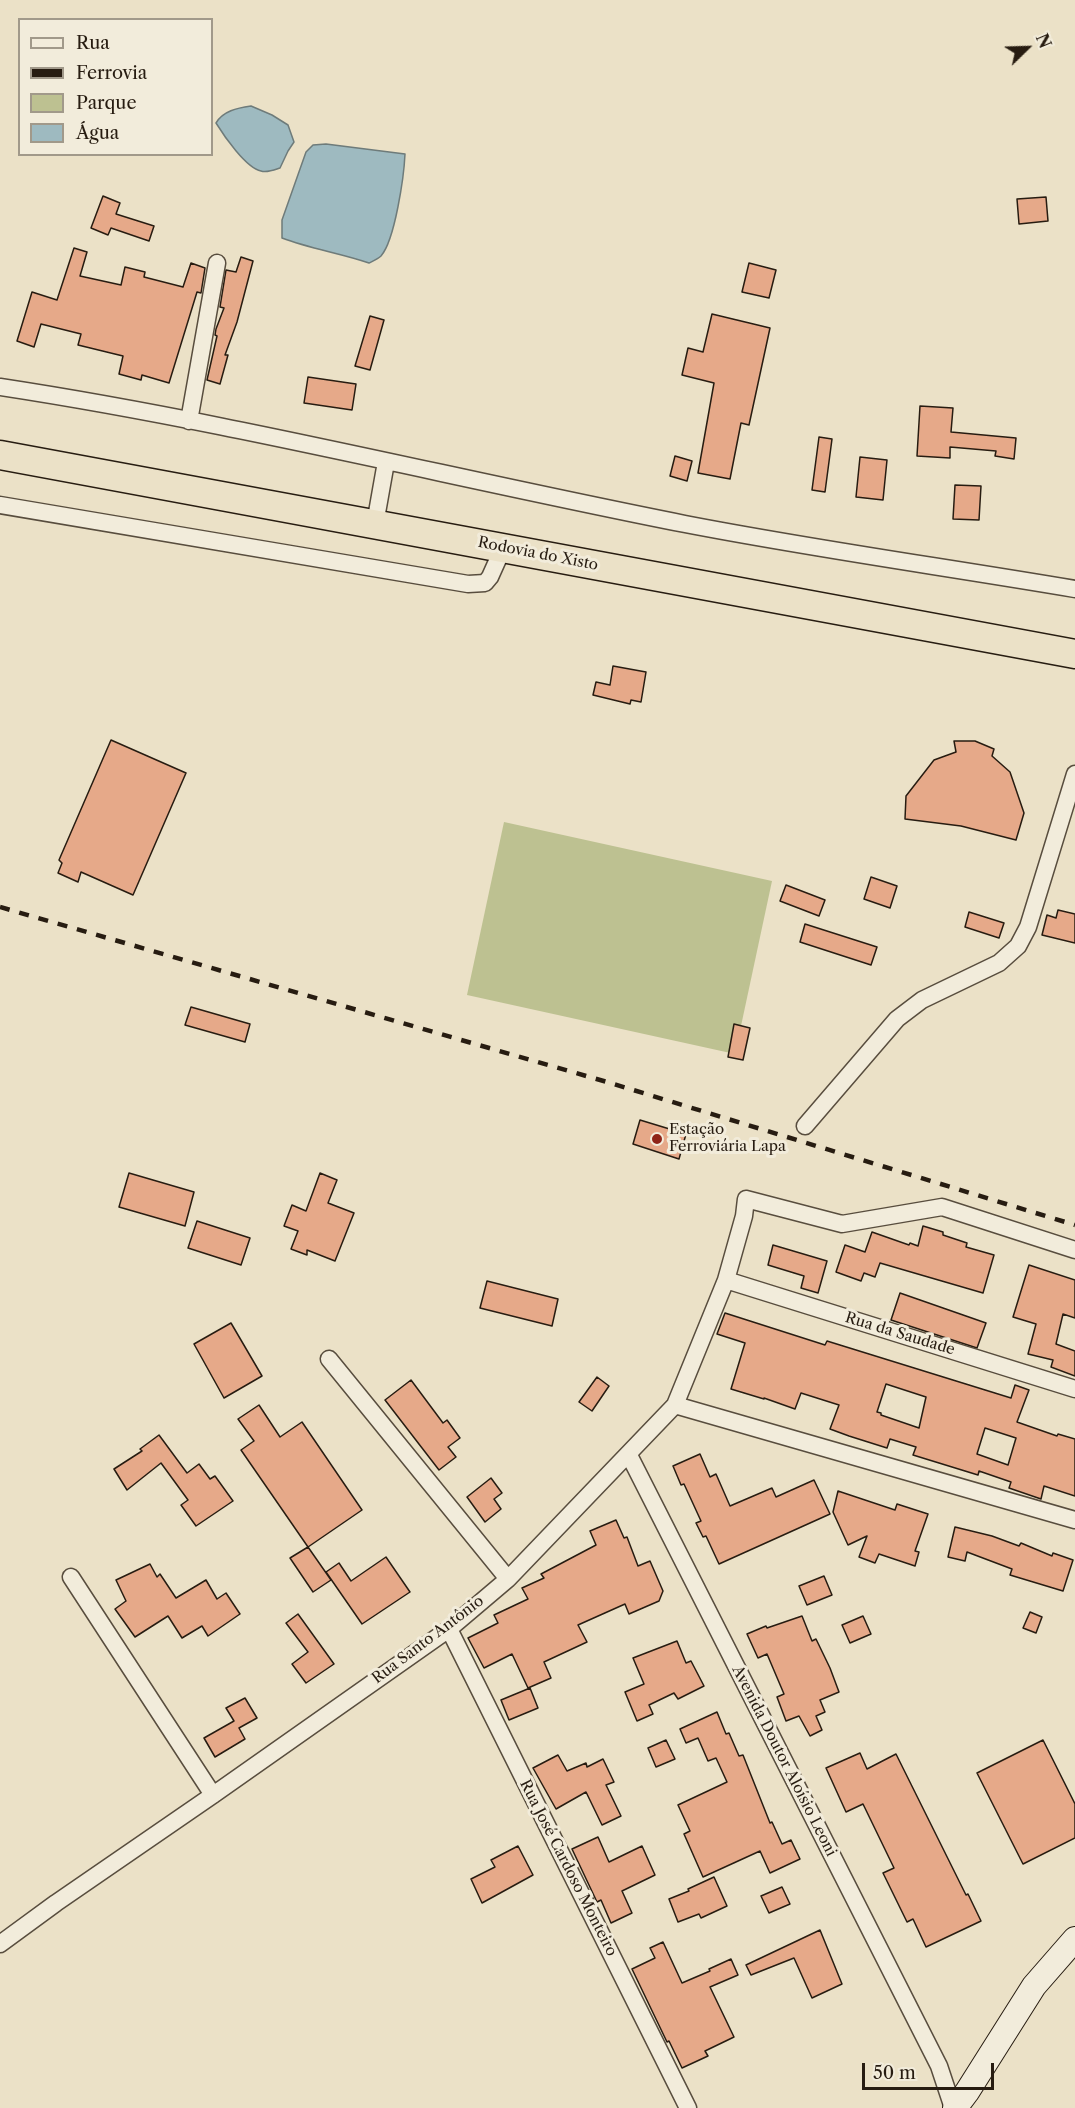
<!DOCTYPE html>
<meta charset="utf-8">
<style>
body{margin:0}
#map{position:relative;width:1075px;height:2108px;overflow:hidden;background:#ebe1c7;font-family:"Libre Caslon Text",serif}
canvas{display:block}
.legend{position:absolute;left:18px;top:18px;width:195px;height:138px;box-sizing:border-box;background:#f2ecdb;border:2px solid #a1998a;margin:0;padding:8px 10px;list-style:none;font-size:18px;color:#271c11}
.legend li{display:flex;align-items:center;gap:12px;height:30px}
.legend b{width:30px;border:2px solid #a1998a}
.north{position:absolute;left:997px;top:18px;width:60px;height:60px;-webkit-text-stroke:4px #f2ecdb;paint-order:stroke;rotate:67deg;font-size:16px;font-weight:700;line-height:24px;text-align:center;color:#271c11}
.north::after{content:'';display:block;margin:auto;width:21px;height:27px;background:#271c11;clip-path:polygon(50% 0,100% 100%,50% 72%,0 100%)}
.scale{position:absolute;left:862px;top:2063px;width:132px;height:27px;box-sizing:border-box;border:3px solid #271c11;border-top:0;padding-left:8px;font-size:18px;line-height:21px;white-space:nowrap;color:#271c11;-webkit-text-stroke:4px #f2ecdb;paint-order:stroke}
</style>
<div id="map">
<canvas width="1075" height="2108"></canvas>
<ul class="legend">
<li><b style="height:8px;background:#f2ecdb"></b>Rua</li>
<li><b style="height:8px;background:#271c11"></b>Ferrovia</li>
<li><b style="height:16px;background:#bdc191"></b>Parque</li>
<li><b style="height:16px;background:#9ebac0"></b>Água</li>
</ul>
<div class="north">N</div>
<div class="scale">50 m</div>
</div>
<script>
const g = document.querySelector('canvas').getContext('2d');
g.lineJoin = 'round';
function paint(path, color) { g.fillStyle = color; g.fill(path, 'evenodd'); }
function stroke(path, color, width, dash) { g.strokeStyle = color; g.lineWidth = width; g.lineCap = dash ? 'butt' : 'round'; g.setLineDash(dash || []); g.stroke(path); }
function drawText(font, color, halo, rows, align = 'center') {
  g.font = font + ' "Libre Caslon Text",serif'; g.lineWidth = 6; g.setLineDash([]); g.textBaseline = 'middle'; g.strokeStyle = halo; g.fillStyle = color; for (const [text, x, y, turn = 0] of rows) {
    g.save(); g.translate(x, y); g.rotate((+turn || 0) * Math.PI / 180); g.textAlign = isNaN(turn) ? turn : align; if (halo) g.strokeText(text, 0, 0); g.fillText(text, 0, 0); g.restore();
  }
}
paint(new Path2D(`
 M504 822 772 881 735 1054 467 995Z`), '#bdc191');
const water = new Path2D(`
 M251 106 272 115 288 125 294 142 288 151 280 168C274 170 267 173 261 171 246 168 224 136 216 123 223 111 237 108 251 106Z
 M326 144 405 154C404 176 395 240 381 256 378 259 373 261 369 263 340 253 311 249 282 238V220L306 152 313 145Z`);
paint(water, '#9ebac0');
stroke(water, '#6e7b7a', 1.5);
const building = new Path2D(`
 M103 196 120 203 116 214 154 226 149 241 111 228 108 235 91 228Z
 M1046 197 1048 221 1019 224 1017 199Z
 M74 248 87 252 80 276 121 285 125 267 145 272 144 277 183 287 191 263 205 268 201 293 197 292 169 383 142 375 141 380 119 374 123 356 78 345 81 334 41 324 34 347 17 341 32 292 57 300Z
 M241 257 253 261 237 322 225 355H228L220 384 207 380 217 336 215 335 216 329 224 308 220 307 226 270 236 272Z
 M749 263 776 270 769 298 742 292Z
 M712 314 770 328 749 425 741 423 730 479 698 473 714 383 682 375 688 348 703 352Z
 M370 316 384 320 370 370 355 366Z
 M308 377 356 384 352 410 304 403Z
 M920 406 953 408 951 432 1016 438 1014 459 995 456 996 451 950 447V458L917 456Z
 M819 437 832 439 825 492 812 490Z
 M675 456 692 461 687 481 670 476Z
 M860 457 887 460 883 500 856 497Z
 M955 485 981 486 979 520 953 519Z
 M613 666 646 672 641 702 631 700 630 704 593 695 596 682 610 685Z
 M111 740 186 773 133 895 81 872 78 882 58 873 62 863 59 860Z
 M954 741H975L994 749 992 756 1010 772 1024 813 1016 840 961 826 905 819 906 796 934 760 956 752Z
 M871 877 897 886 890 908 864 899Z
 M786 885 825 900 819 916 780 901Z
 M1058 910 1075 914V943L1042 935 1047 915 1056 918Z
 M969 912 1004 923 999 938 965 927Z
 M805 924 877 947 871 965 800 942Z
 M191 1007 250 1024 245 1042 185 1025Z
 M734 1024 750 1028 743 1060 728 1057Z
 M640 1120 686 1134 679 1159 633 1144Z
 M129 1173 194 1192 185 1226 119 1207Z
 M320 1173 337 1180 328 1203 354 1213 335 1261 307 1250V1255L291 1249 298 1231 284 1226 292 1205 306 1211Z
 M197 1221 250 1238 241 1265 188 1248Z
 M923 1226 943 1232V1235L967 1243 966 1247 994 1255 983 1293 880 1263 875 1277 864 1273 861 1281 836 1272 845 1245 865 1252 872 1232 909 1245 910 1243 918 1246Z
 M773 1245 827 1261 818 1293 801 1288 804 1276 768 1265Z
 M1029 1265 1075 1280V1318L1063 1314 1056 1344 1075 1351V1376L1051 1367 1053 1360 1028 1354 1036 1324 1013 1317Z
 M487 1281 558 1299 552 1326 480 1308Z
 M900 1293 986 1323 977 1348 891 1320Z
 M725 1313 825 1345 827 1341 1011 1398 1015 1385 1029 1390 1017 1422 1057 1436 1058 1434 1075 1439V1496L1044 1486 1041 1499 1009 1488 1011 1482 979 1471 978 1475 913 1455 916 1447 890 1439 887 1448 849 1436 830 1429 839 1405 801 1393 795 1409 764 1398V1399L731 1389 745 1343 717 1334ZM886 1384 926 1397 919 1428 881 1415V1413L877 1412ZM985 1428 1016 1438 1008 1465 977 1454Z
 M231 1323 262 1376 224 1398 194 1344Z
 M597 1377 609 1386 592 1411 579 1402Z
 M411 1380 443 1423 447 1420 460 1438 448 1447 456 1457 439 1470 385 1400Z
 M259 1405 280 1437 302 1422 362 1510 308 1547 241 1450 254 1441 238 1419Z
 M159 1435 187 1473 199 1464 210 1479 215 1476 233 1501 196 1526 181 1505 188 1500 161 1463 127 1490 114 1469 142 1451 140 1449Z
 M700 1454 710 1477 716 1474 730 1506 772 1488 776 1497 814 1480 830 1514 719 1564 706 1536 703 1537 696 1523 701 1521 684 1484 681 1485 673 1466Z
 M491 1478 502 1493 494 1499 501 1509 485 1522 467 1497Z
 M838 1491 895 1510 897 1504 928 1514 915 1551 919 1552 915 1566 879 1554 875 1563 859 1557 867 1536 848 1545 833 1512Z
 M616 1520 624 1538 627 1537 638 1566 650 1561 663 1591 659 1601 629 1614 625 1604 578 1625 587 1642 544 1662 551 1678 528 1688 512 1654 484 1668 468 1638 498 1623 494 1615 528 1599 522 1588 544 1578 541 1574 596 1545 590 1531Z
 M955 1527 992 1536 1019 1546 1021 1543 1052 1556 1053 1553 1073 1560 1063 1591 1010 1575 1012 1569 967 1552 965 1561 948 1557Z
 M308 1547 331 1580 313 1592 290 1558Z
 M386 1557 410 1592 362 1624 326 1572 339 1563 351 1581Z
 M150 1564 157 1577 160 1574 176 1598 206 1580 217 1599 226 1593 240 1614 208 1636 202 1626 182 1638 168 1616 135 1637 115 1609 126 1601 116 1580Z
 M824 1576 832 1595 807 1605 799 1586Z
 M1030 1612 1042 1617 1036 1633 1023 1628Z
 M298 1614 334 1664 306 1683 292 1664 308 1652 286 1623Z
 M802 1616 812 1641 816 1639 830 1668 839 1692 820 1700 825 1712 816 1716 822 1730 810 1736 799 1716 786 1721 777 1697 784 1694 767 1654 758 1658 747 1634 766 1626 767 1628Z
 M863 1616 871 1634 850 1643 842 1625Z
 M677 1641 686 1663 691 1661 704 1686 678 1699 674 1693 649 1705 653 1714 637 1721 625 1692 644 1684 633 1658Z
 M530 1688 538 1708 509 1720 501 1700Z
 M245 1698 257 1718 239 1728 245 1739 215 1757 204 1738 234 1721 226 1708Z
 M717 1712 726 1734 729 1733 739 1756 743 1755 770 1823 772 1822 782 1844 791 1840 800 1859 770 1873 760 1851 703 1877 684 1834 690 1831 678 1805 727 1782 716 1758 708 1761 698 1738 686 1743 680 1729Z
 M666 1740 675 1759 656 1767 648 1748Z
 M1043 1740 1075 1804V1838L1023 1864 977 1773Z
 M860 1753 867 1769 896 1754 966 1895 968 1894 981 1921 926 1947 913 1919 907 1922 883 1873 894 1868 863 1804 846 1812 826 1768Z
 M558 1755 567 1771 586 1763 587 1767 603 1759 614 1782 606 1785 621 1816 602 1825 586 1792 556 1809 533 1768Z
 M598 1837 609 1862 642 1846 655 1875 622 1891 632 1913 611 1923 601 1900 597 1902 572 1849Z
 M518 1846 533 1875 482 1903 471 1879 495 1867 491 1860Z
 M714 1877 727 1906 701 1918 699 1914 678 1922 669 1899 689 1891 688 1889Z
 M782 1887 790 1904 769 1913 761 1896Z
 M820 1930 842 1984 812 1998 794 1958 751 1975 746 1965Z
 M663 1942 682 1983 710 1971 709 1969 731 1959 738 1975 710 1987 734 2037 705 2051 708 2056 682 2068 669 2041 667 2042 632 1969 655 1958 650 1948Z`);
paint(building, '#e6a989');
stroke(building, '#271c11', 1.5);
const minor = new Path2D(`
 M0 387C230 422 456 479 685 524 814 549 945 567 1075 589
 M189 421 217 263
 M0 505 468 584 485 583 490 577 503 548
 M375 524 386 462
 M805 1126 897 1019 922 1000 999 963 1018 946 1028 927 1075 774
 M726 1280 1075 1389
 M329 1359 508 1579
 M675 1405 1075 1520
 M629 1455 939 2066 953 2108
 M71 1577 213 1795
 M449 1629 688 2108
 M0 1944 56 1903 213 1795 449 1629 508 1579 675 1405 726 1280 744 1216 746 1199 842 1224 942 1207 1075 1250`);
const secondary = new Path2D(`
 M955 2108 967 2092 1034 1986 1075 1939`);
const trunk = new Path2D(`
 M0 455 1075 654`);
stroke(minor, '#584d3e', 19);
stroke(secondary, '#271c11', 26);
stroke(trunk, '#271c11', 31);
stroke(minor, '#f2ecdb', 16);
stroke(secondary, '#f2ecdb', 24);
stroke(trunk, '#ebe1c7', 28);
stroke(new Path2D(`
 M0 907 607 1082 1075 1225`), '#271c11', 4.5, [10, 10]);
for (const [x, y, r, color] of [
 [657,1139,6,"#8f2418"]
]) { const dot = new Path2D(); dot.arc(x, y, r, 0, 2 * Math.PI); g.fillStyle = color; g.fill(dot); stroke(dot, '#f2ecdb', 2); }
drawText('15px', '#271c11', '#f2ecdb', [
 ["Rodovia do Xisto",538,554,11],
 ["Rua da Saudade",900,1334,17],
 ["Rua Santo Antônio",428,1640,-37],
 ["Avenida Doutor Aloísio Leoni",784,1761,63],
 ["Rua José Cardoso Monteiro",568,1868,63]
]);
drawText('15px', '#271c11', '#f2ecdb', [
 ["Estação",669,1130],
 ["Ferroviária Lapa",669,1147]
], 'left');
</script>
